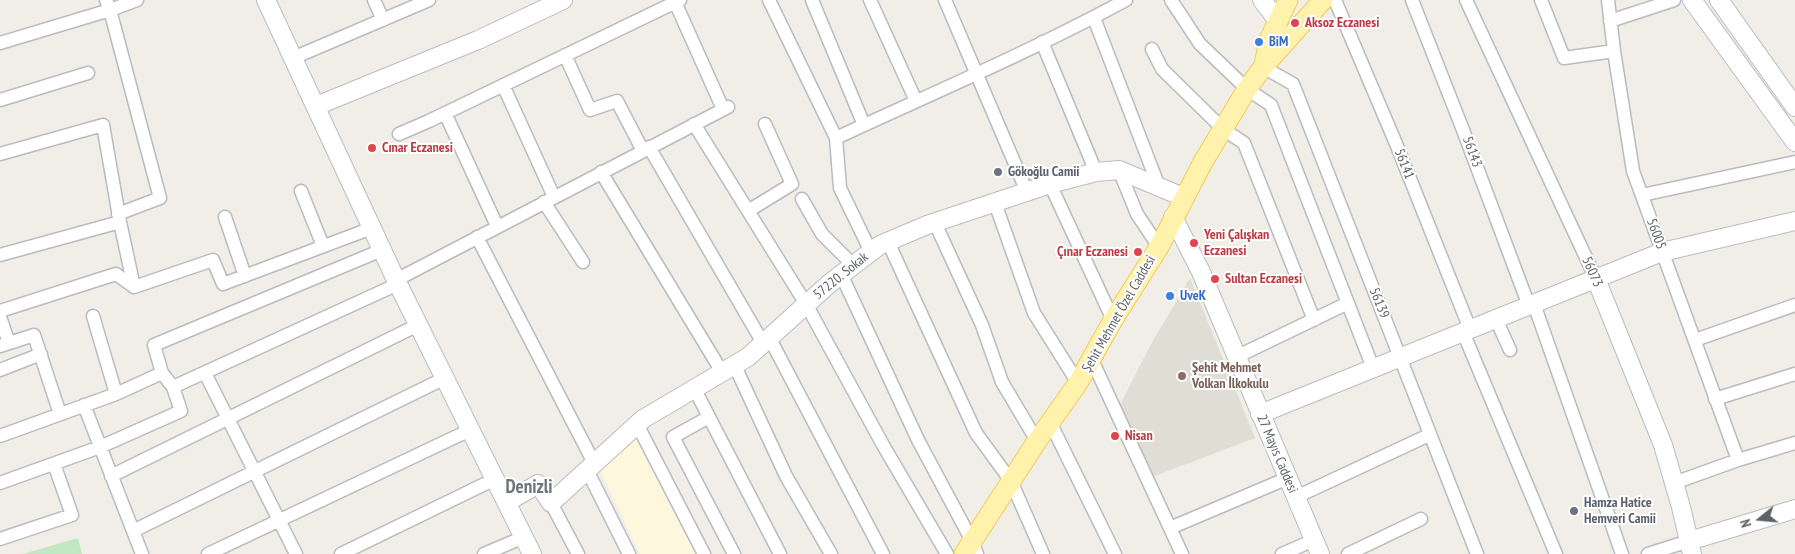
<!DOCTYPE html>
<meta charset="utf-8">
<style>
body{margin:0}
#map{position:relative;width:1795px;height:554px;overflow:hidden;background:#f0eee6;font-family:"PT Sans Narrow",sans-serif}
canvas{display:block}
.north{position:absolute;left:1735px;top:494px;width:50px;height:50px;-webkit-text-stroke:4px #fff;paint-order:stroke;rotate:253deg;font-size:14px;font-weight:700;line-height:20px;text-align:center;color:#5d6267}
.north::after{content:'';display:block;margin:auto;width:18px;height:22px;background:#5d6267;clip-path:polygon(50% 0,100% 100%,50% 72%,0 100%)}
</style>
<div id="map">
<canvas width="1795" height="554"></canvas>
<div class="north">N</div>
</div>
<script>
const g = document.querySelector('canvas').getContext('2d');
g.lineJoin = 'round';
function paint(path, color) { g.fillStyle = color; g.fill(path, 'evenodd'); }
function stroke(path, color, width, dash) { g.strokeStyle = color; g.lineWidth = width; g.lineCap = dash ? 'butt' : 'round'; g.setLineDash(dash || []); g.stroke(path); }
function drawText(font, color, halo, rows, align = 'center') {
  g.font = font + ' "PT Sans Narrow",sans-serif'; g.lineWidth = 4; g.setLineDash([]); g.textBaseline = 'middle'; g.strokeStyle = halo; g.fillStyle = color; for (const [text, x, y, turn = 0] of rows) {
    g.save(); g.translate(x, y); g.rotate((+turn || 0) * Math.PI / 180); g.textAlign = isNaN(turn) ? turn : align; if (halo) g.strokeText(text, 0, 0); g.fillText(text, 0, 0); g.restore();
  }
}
paint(new Path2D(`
 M639 432 699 554H640L593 456Z`), '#fff7dd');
paint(new Path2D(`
 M1190 278 1255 438 1152 477 1119 407 1150 346Z`), '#e0ddd4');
paint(new Path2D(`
 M78 538 82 554H23Z`), '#c2e8c2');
const street = new Path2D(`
 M106 0 110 10 137 0
 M374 0 383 20
 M769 0 836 138 840 188 871 252
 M812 0 864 125
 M870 0 916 101
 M945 0 1027 192
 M1171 0 1200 44 1247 89 1271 105 1373 368
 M1335 0 1397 146 1470 329
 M1412 0 1463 130 1529 306
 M1466 0 1596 279
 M1541 0 1564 58 1614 51
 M1608 0 1614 51 1633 171 1738 460
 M675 2 723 109
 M1094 18 1159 187
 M1610 21 1674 0
 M1042 42 1096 172
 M0 43 110 10 160 198 118 214
 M1152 49 1162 69 1223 129 1244 143 1314 320
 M565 55 590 110 617 101 643 151
 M293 58 429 0
 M1263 67 1293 84 1477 554
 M503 85 554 197
 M0 100 88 73
 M445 113 497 226
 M694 124 806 304 883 445 947 554
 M399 134 429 121 680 0
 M836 138C933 93 1032 51 1126 0
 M649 147 763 343
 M0 154 103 125 120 222 134 287
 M1119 170 1137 214 1159 247
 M601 172 722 372
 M1050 184 1113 320
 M301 191 323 246
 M1642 195 1795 162
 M802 199 822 234 853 265
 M544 202 583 262
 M995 203 1034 313 1078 383
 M748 211 792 184 765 124
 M225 217 245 276
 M935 223 982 325 1002 382 1037 441
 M477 237 594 463
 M888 242 976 433 1011 481 1043 554
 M0 255 120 222
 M841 274 918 440 972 541 977 554
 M396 280 728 107
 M1534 304 1622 554
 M0 311 116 274 134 287 213 260 223 284 372 228
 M93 316 116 394
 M0 317 9 343
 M1496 319 1510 350
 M1463 332 1556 554
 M769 337 883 554
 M1695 340 1795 305
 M0 346 34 335 60 414
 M1236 357 1348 303
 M1092 360 1182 554
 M734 364 786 476 831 554
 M0 370 41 354
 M205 373 296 554
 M173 387 398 284
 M694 388 780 554
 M1715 399 1795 374
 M84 405 142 554
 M709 417 673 437 734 554
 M1050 422 1115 554
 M637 424 704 554
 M0 436 116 394 162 373
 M587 470 629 554
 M111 476 418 325
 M0 483 100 447 181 411 173 387 162 373 154 345 382 250
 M1674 483 1738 460 1795 443
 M1296 497 1429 435
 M551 503 578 554
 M1170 528 1288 478
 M133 531 445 378
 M0 539 72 515 54 464
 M208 554 470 430
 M341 554 495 479
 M484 554 524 537
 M1282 554 1314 540
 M1348 554 1421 519
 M1648 554 1689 541`);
const secondary = new Path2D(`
 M266 0 396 280 532 554
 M1262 0 1278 21
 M1692 0 1795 142
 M1719 0 1795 107
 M316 106 478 40 563 0
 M1173 217 1201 272 1320 554
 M1596 279 1663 445 1681 507 1692 554
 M1260 414 1662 252 1795 221
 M507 502 538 484 551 503 643 419 748 357 830 283 880 245 927 225 1050 184 1096 172 1119 170 1183 197
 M1689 541 1795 509`);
const primary = new Path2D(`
 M1264 65 1269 40 1288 0
 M964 554 1037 441 1078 383 1113 320 1159 247 1203 162 1247 89 1263 67 1323 0`);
stroke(street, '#b8bbc0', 15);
stroke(secondary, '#b9bcc2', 20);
stroke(primary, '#f5ca5b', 21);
stroke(street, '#fff', 12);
stroke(secondary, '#fff', 18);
stroke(primary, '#fff2ac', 19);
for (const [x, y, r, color] of [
 [1295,23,5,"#e0444e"],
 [1259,42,5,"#3f7fe0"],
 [372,148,5,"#e0444e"],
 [998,172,5,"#6b7280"],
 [1194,243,5,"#e0444e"],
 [1138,252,5,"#e0444e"],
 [1215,279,5,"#e0444e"],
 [1170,296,5,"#3f7fe0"],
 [1182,376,5,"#8d6e63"],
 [1115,436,5,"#e0444e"],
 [1574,511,5,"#6b7280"]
]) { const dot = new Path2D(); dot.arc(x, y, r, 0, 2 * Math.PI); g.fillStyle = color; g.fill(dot); stroke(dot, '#fff', 2); }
drawText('bold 14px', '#be3a42', '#fff', [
 ["Aksoz Eczanesi",1305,23],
 ["Cınar Eczanesi",382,148],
 ["Yeni Çalışkan",1204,235],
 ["Eczanesi",1204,251],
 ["Çınar Eczanesi",1128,252,"right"],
 ["Sultan Eczanesi",1225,279],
 ["Nisan",1125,436]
], 'left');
drawText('bold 14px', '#366cbe', '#fff', [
 ["BiM",1269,42],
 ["UveK",1180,296]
], 'left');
drawText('14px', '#5d6267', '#fff', [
 ["56143",1472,152,70],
 ["56141",1404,164,68],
 ["56005",1656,234,70],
 ["56073",1592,272,66],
 ["57220. Sokak",841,276,-39],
 ["56139",1379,303,68],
 ["Şehit Mehmet Özel Caddesi",1119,314,-60],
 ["27 Mayıs Caddesi",1277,454,67]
]);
drawText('bold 14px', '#5b616d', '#fff', [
 ["Gökoğlu Camii",1008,172],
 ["Hamza Hatice",1584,503],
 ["Hemveri Camii",1584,519]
], 'left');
drawText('bold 14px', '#785e54', '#fff', [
 ["Şehit Mehmet",1192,368],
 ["Volkan İlkokulu",1192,384]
], 'left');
drawText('bold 19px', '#6e7479', '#fff', [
 ["Denizli",529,488]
]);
</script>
